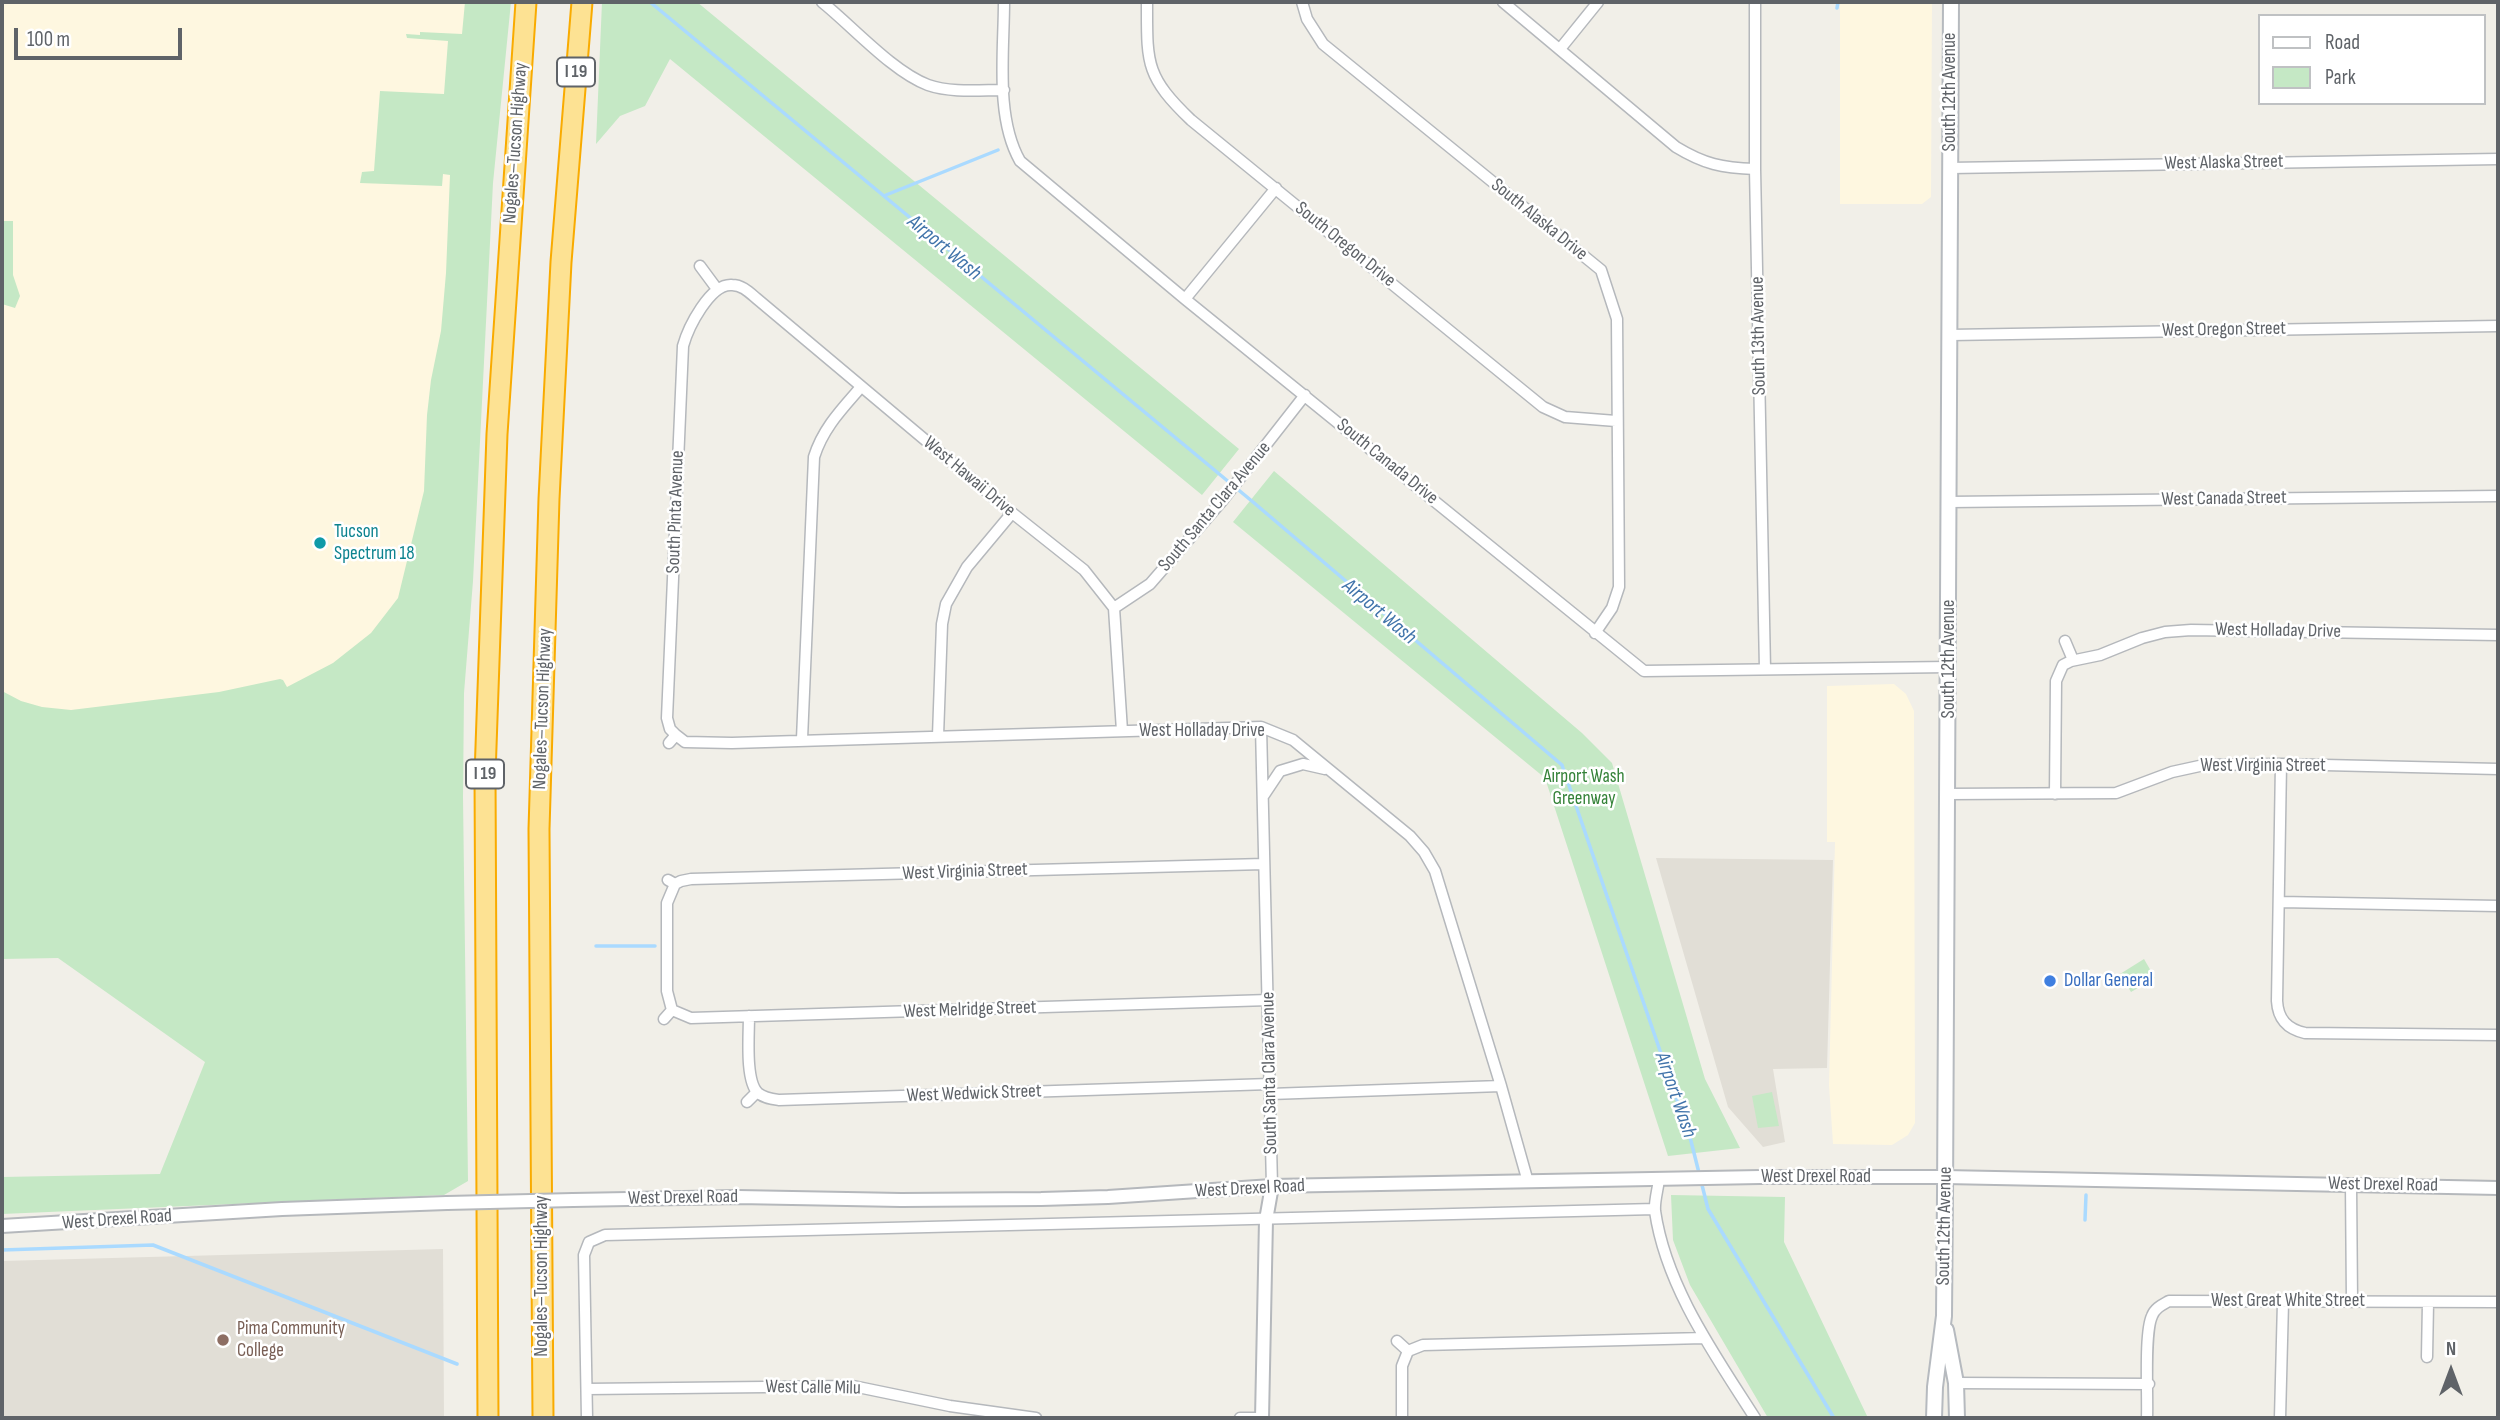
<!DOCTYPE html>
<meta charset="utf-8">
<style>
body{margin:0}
#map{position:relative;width:2500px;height:1420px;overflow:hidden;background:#f1efe8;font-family:"Sofia Sans Condensed",sans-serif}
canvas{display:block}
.frame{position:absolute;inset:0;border:4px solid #5f6368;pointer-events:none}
.legend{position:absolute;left:2258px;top:14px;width:228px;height:91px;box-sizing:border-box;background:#fff;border:2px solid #bfc1c3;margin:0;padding:9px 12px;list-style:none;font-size:21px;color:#5f6368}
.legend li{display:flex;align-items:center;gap:14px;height:35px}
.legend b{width:35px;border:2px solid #bfc1c3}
.north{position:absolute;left:2416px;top:1336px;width:70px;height:70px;-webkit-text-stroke:5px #fff;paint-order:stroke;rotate:0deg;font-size:19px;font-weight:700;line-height:28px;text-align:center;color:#5f6368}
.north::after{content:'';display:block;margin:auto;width:24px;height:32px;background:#5f6368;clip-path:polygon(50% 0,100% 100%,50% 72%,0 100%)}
.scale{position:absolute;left:14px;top:28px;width:168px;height:32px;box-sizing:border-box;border:4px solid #5f6368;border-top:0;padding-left:9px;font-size:21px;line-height:24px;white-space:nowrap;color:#5f6368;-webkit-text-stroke:5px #fff;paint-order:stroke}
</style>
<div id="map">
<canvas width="2500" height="1420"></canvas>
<div class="frame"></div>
<ul class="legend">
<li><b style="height:9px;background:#fff"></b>Road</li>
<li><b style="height:19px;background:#c5e8c5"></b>Park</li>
</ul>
<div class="north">N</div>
<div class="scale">100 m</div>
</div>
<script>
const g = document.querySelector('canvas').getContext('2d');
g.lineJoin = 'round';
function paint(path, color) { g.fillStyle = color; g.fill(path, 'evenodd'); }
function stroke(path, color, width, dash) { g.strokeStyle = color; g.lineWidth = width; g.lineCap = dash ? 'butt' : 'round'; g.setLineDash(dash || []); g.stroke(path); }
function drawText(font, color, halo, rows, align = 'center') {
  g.font = font + ' "Sofia Sans Condensed",sans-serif'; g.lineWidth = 5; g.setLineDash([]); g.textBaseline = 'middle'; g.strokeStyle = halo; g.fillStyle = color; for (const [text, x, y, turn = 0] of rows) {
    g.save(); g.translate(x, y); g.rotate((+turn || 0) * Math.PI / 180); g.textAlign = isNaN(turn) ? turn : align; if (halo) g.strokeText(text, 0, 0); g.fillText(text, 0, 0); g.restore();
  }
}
paint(new Path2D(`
 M2 2H477L456 352 382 710 2 717Z
 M1840 2H1932L1931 197 1922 204H1840Z
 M1894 684 1906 694 1914 711 1915 1123 1908 1135 1892 1145 1833 1144 1829 1085 1835 842H1827V686Z`), '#fef7e0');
paint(new Path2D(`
 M1656 858 1833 860 1827 1068 1773 1069 1785 1142 1763 1147 1728 1107Z
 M443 1249 444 1418H2V1261Z`), '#e1ded6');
paint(new Path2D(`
 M465 2H511L493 183 473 581 464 693 463 797 468 1181 444 1195 2 1214V1177L160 1174 205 1062 58 958 2 959V691L21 701 42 707 71 710 219 692 280 679 283 680 287 687 333 663 371 633 398 598 424 491 427 415 431 380 441 331 446 273 450 175 443 174 442 186 360 183 362 172 374 171 380 91 444 94 448 41 407 38 406 34 420 35V32L462 34Z
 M602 2H697L1239 449 1202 495 670 59 645 106 620 116 596 144Z
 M2 221H13V275L20 296 15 308 2 304Z
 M1274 471 1582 733 1612 763 1705 1079 1740 1148 1668 1156 1545 778 1233 522Z
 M2144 959 2155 978 2131 992 2120 974Z
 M1772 1092 1779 1126 1758 1128 1752 1096Z
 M1671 1195 1785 1197 1784 1242 1868 1418H1768L1690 1285 1673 1240Z`), '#c5e8c5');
stroke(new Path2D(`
 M650 2 1253 502 1562 765 1691 1141 1708 1209 1834 1418
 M1837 8 1838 2
 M886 195 998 150
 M596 946H655
 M2085 1220 2086 1195
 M2 1250 153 1245 457 1364`), '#aadaff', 3.5);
const minor = new Path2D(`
 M822 2C852 26 893 72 928 85 951 93 980 90 1004 90
 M1004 2C1004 52 995 117 1020 161L1185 299 1644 671 1949 667
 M1147 2C1147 63 1145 76 1191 120L1543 407 1565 417 1616 421
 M1302 2 1307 19 1323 44 1601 270 1617 319 1619 587 1612 608 1595 633
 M1503 2 1676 147C1704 164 1722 168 1755 169
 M1755 2V169L1765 669
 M1560 49 1598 2
 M1950 168 2498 159
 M700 266 717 289
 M1185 299 1276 188
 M1950 335 2498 326
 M1949 502 2498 496
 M1114 608 1150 584 1222 501 1305 395
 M2065 641 2073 660
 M1261 727 1272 1186
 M676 735 685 742 732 743 1261 727 1293 740 1410 836 1424 852 1435 871 1501 1086 1528 1182
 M938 736 942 624 946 604 967 567 1012 513
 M802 739 814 457C823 428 842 409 861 387
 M669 743 676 735 670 729 667 718 683 346C688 328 710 283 732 285 742 285 749 292 756 298L1011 512 1084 570 1114 608 1122 731
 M2281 764 2277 1001C2278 1019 2287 1029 2305 1033L2498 1035
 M1948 794 2116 793 2172 772 2204 765 2281 764 2498 769
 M2055 794 2056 681 2063 665 2071 661 2100 655 2142 638 2165 632 2191 630 2498 635
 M1264 795 1280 771 1303 764 1325 769
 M668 880 675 884 681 881 691 879 1264 864
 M2280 902 2498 906
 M672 1010 691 1018 1269 1000
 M672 1010 667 991V903L675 884
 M749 1016C749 1035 745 1081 758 1093 764 1098 772 1099 779 1100L1270 1084
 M664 1019 672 1010
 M1270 1094 1501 1086
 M747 1102 757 1092
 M1659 1179C1658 1189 1654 1202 1655 1211 1666 1287 1715 1355 1755 1418
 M2351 1184 2352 1302
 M1397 1341 1408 1351
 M1408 1351 1423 1345 1704 1338
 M2427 1357 2428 1303
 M1956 1383 2149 1384
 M587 1389 853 1386 950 1406 1036 1418
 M587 1418 584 1255 589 1242 605 1235 1655 1209
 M1240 1418H1262
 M1402 1418V1366L1408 1351
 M2147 1418C2148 1396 2144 1333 2152 1316 2155 1308 2162 1305 2169 1301L2498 1302
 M2280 1418 2283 1302`);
const tertiary = new Path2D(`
 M573 1200 738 1197 901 1200 1041 1199 1108 1197 1272 1186 1760 1177H1945L2498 1188
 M2 1226 282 1209 447 1203
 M1262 1418 1266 1220 1272 1186`);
const secondary = new Path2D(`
 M1946 1330 1956 1383 1957 1418
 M1934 1418 1935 1387 1944 1316 1945 1194 1951 2`);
const motorway = new Path2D(`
 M488 1418 485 775 497 434 526 2
 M543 1418 539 829 549 499 561 262 582 2`);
stroke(minor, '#b5b8bc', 13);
stroke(tertiary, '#b5b8bc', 16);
stroke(secondary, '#b6babf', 18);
stroke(motorway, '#f9ab00', 23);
stroke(minor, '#fff', 10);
stroke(tertiary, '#fff', 12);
stroke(secondary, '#fff', 14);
stroke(motorway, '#fde293', 19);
const tertiaryBridge = new Path2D(`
 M447 1203 573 1200`);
stroke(tertiaryBridge, '#b5b8bc', 16, []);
stroke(tertiaryBridge, '#fff', 12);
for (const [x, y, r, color] of [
 [320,543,7,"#0f9aa8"],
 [2050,981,7,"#3f7fe0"],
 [223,1340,7,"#8d6e63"]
]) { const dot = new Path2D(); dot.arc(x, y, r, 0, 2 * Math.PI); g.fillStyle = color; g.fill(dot); stroke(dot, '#fff', 2.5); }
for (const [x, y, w] of [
 [576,72,38],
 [485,774,38]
]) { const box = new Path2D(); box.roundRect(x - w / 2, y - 14.5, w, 29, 5); g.fillStyle = '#fff'; g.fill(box); stroke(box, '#5f6368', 2); }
drawText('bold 18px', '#5f6368', null, [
 ["I 19",576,72],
 ["I 19",485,774]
]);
drawText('19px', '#5f6368', '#fff', [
 ["South 12th Avenue",1950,92,-90],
 ["Nogales–Tucson Highway",516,143,-86],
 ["West Alaska Street",2224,163,-1],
 ["South Alaska Drive",1539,220,39],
 ["South Oregon Drive",1345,245,39],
 ["West Oregon Street",2224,330,-1],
 ["South 13th Avenue",1759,336,-91],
 ["South Canada Drive",1387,462,39],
 ["West Hawaii Drive",969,477,40],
 ["West Canada Street",2224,499,-1],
 ["South Santa Clara Avenue",1215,507,-50],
 ["South Pinta Avenue",676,512,-88],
 ["West Holladay Drive",2278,631,1],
 ["South 12th Avenue",1949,659,-90],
 ["Nogales–Tucson Highway",543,709,-88],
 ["West Holladay Drive",1202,731],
 ["West Virginia Street",2263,766],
 ["West Virginia Street",965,872,-2],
 ["West Melridge Street",970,1010,-2],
 ["South Santa Clara Avenue",1270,1073,-91],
 ["West Wedwick Street",974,1094,-2],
 ["West Drexel Road",1816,1177],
 ["West Drexel Road",2383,1185,1],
 ["West Drexel Road",1250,1189,-3],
 ["West Drexel Road",683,1198,-1],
 ["West Drexel Road",117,1220,-4],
 ["South 12th Avenue",1945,1226,-89],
 ["Nogales–Tucson Highway",542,1276,-90],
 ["West Great White Street",2288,1301],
 ["West Calle Milu",813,1388,1]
]);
drawText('19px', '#0d838f', '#fff', [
 ["Tucson",334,532],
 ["Spectrum 18",334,554]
], 'left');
drawText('19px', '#348238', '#fff', [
 ["Airport Wash",1584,777],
 ["Greenway",1584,799]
]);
drawText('19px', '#366cbe', '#fff', [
 ["Dollar General",2064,981]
], 'left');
drawText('19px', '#785e54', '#fff', [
 ["Pima Community",237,1329],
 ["College",237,1351]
], 'left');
drawText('italic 21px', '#4174aa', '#fff', [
 ["Airport Wash",944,248,40],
 ["Airport Wash",1379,612,40],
 ["Airport Wash",1675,1095,71]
]);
</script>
